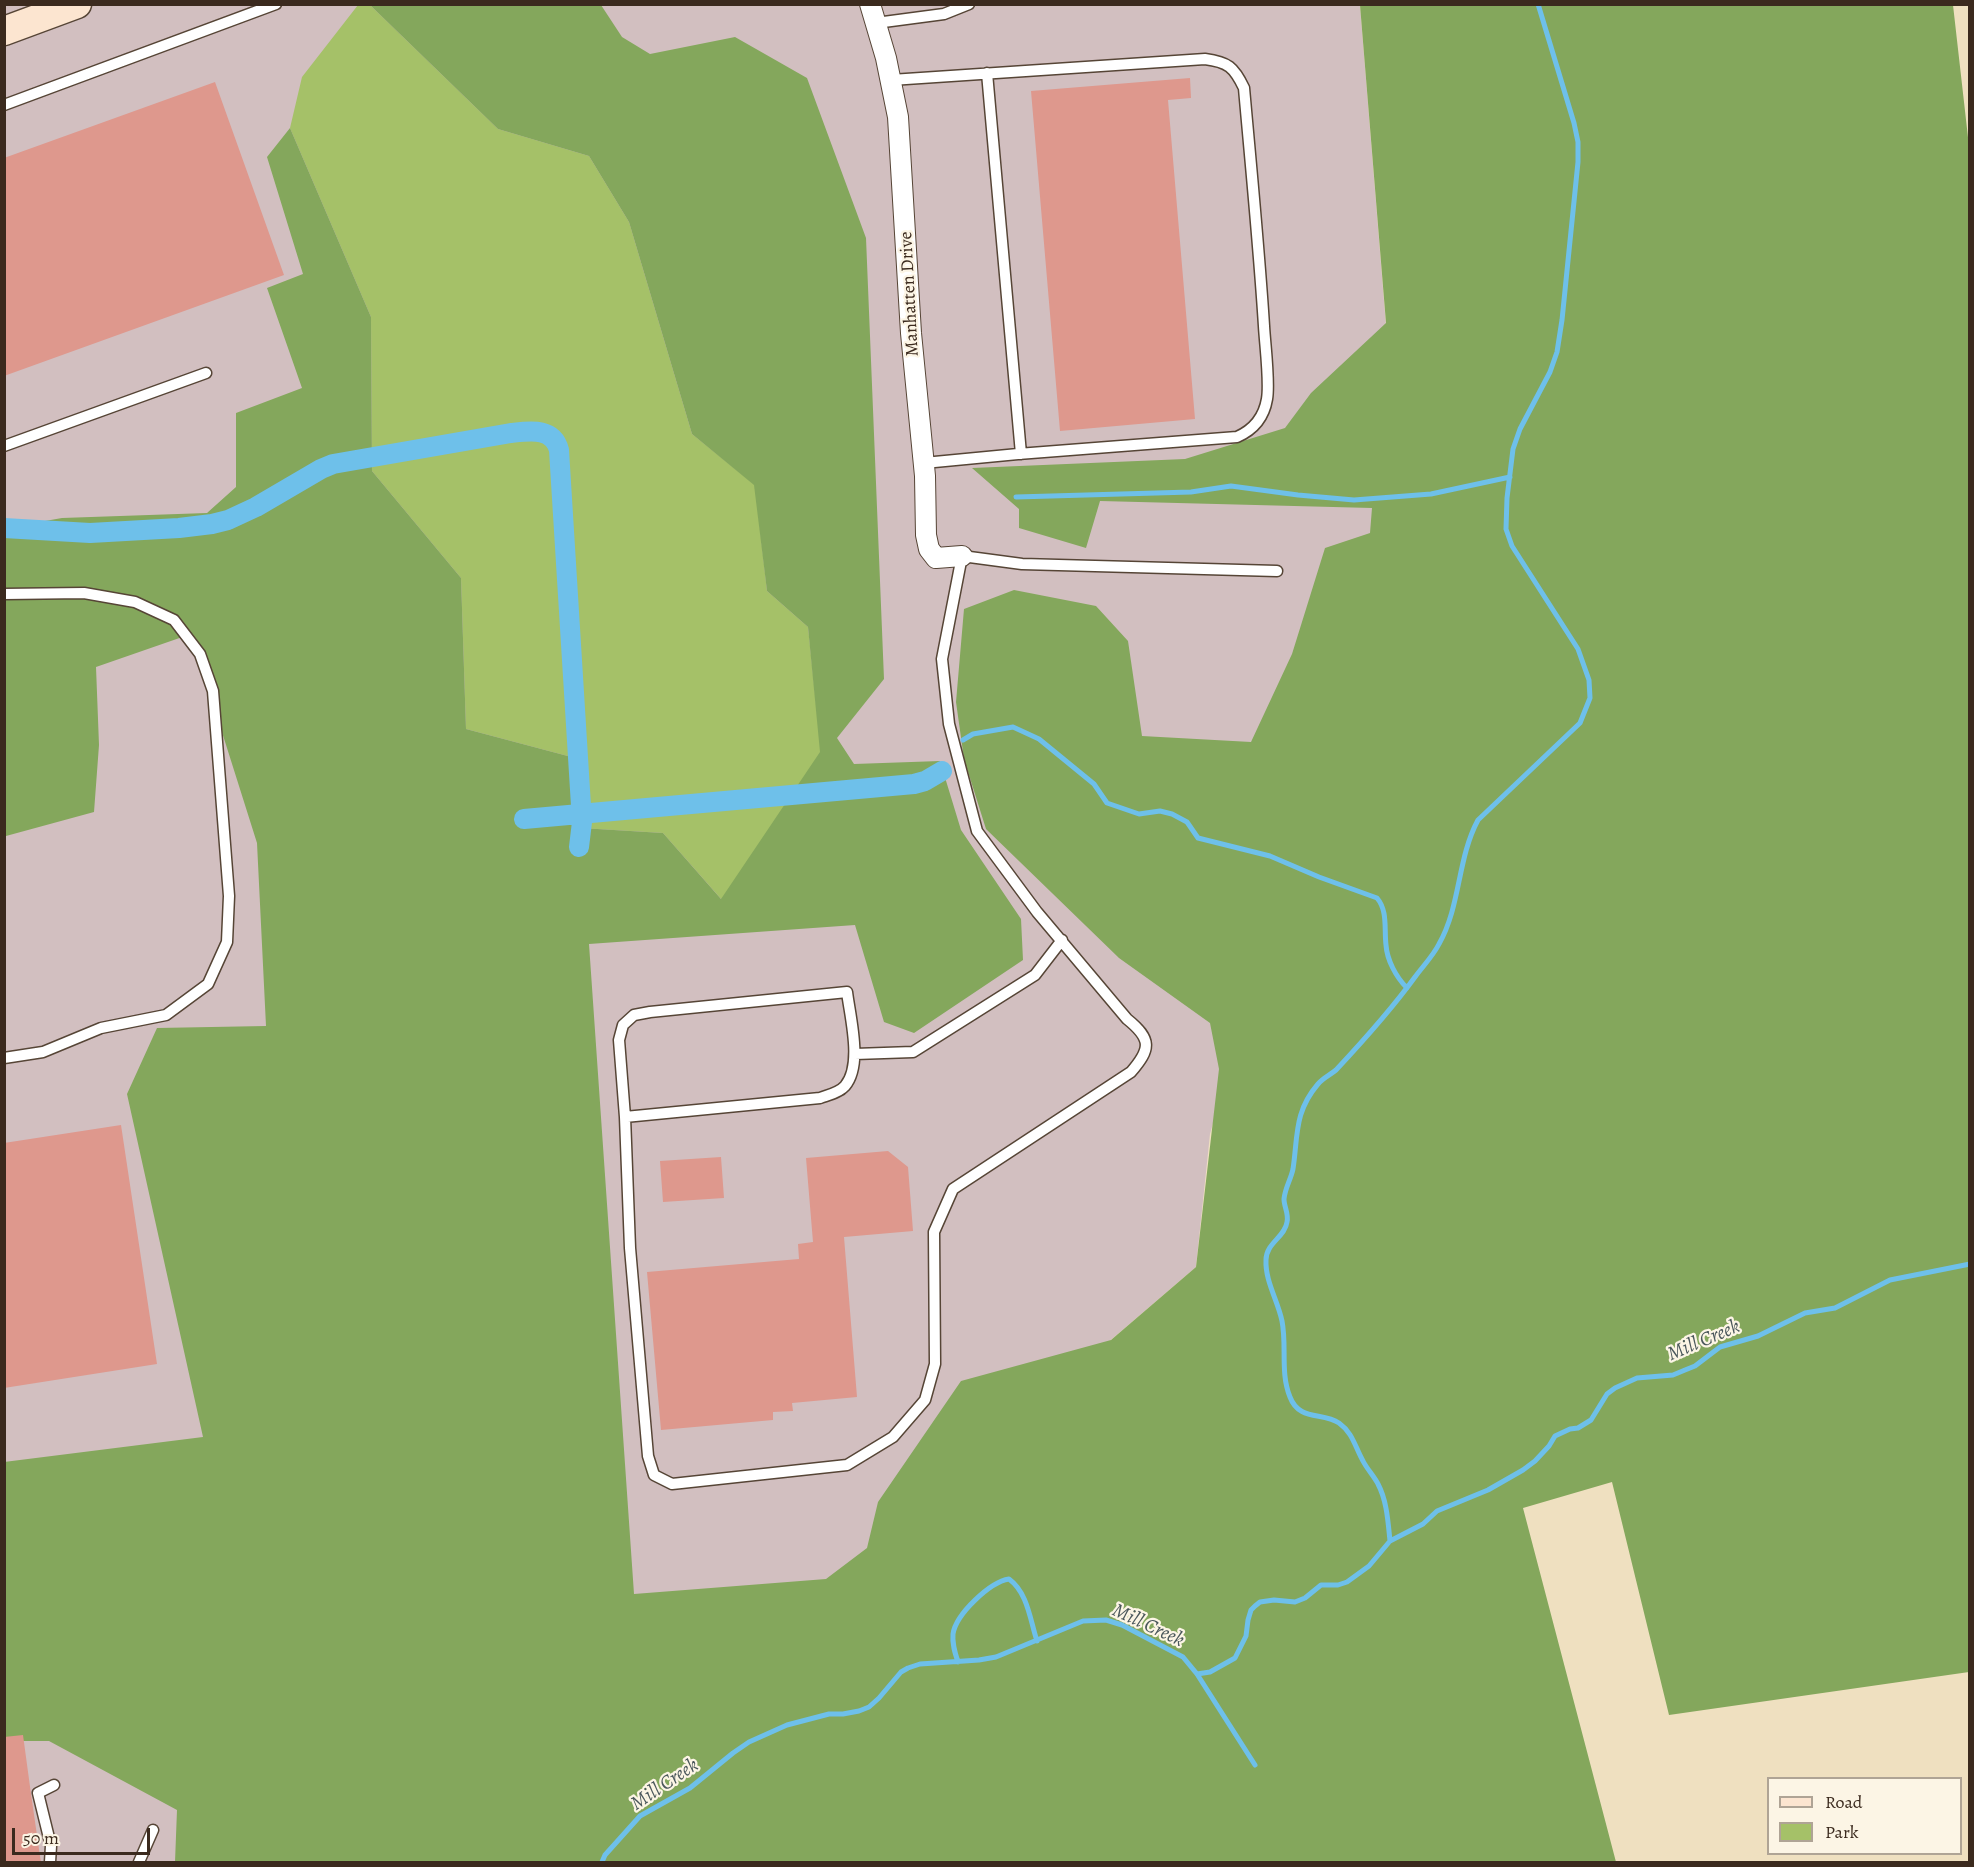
<!DOCTYPE html>
<style>
body{margin:0}
#map{position:relative;width:1974px;height:1867px;overflow:hidden;background:#efe0c0;font-family:Alegreya,serif}
canvas{display:block}
.frame{position:absolute;inset:0;border:6px solid #3b2a1e;pointer-events:none}
.legend{position:absolute;left:1767px;top:1777px;width:195px;height:78px;box-sizing:border-box;background:#fcf5e5;border:2px solid #afa495;margin:0;padding:8px 10px;list-style:none;font-size:18px;color:#3b2a1e}
.legend li{display:flex;align-items:center;gap:12px;height:30px}
.legend b{width:30px;border:2px solid #afa495}
.scale{position:absolute;left:12px;top:1828px;width:138px;height:27px;box-sizing:border-box;border:3px solid #3b2a1e;border-top:0;padding-left:8px;font-size:18px;line-height:21px;white-space:nowrap;color:#3b2a1e;-webkit-text-stroke:4px #fcf5e5;paint-order:stroke}
</style>
<div id="map">
<canvas width="1974" height="1867"></canvas>
<div class="frame"></div>
<ul class="legend">
<li><b style="height:8px;background:#fce5d0"></b>Road</li>
<li><b style="height:16px;background:#a5c168"></b>Park</li>
</ul>
<div class="scale">50 m</div>
</div>
<script>
const g = document.querySelector('canvas').getContext('2d');
g.lineJoin = 'round';
function paint(path, color) { g.fillStyle = color; g.fill(path, 'evenodd'); }
function stroke(path, color, width, dash) { g.strokeStyle = color; g.lineWidth = width; g.lineCap = dash ? 'butt' : 'round'; g.setLineDash(dash || []); g.stroke(path); }
function drawText(font, color, halo, rows, align = 'center') {
  g.font = font + ' Alegreya,serif'; g.lineWidth = 4.5; g.setLineDash([]); g.textBaseline = 'middle'; g.strokeStyle = halo; g.fillStyle = color; for (const [text, x, y, turn = 0] of rows) {
    g.save(); g.translate(x, y); g.rotate((+turn || 0) * Math.PI / 180); g.textAlign = isNaN(turn) ? turn : align; if (halo) g.strokeText(text, 0, 0); g.fillText(text, 0, 0); g.restore();
  }
}
paint(new Path2D(`
 M5 5H1360L1398 473 1210 1134 1196 1267 1035 1405 896 1562 195 1862H5Z`), '#d2bfc0');
paint(new Path2D(`
 M358 5H370L498 129 589 156 629 222 692 434 755 485 767 591 808 627 821 752 722 900 663 833 581 828 579 759 466 729 461 578 372 471 371 317 290 128 302 77Z`), '#a5c168');
paint(new Path2D(`
 M370 5H601L622 37 650 54 735 37 807 78 866 238 884 679 837 738 854 764 940 761 961 830 1021 919 1023 960 914 1033 884 1022 855 925 589 944 634 1594 826 1579 867 1548 878 1502 961 1381 1111 1340 1196 1267 1219 1069 1210 1023 1119 958 986 829 964 759 956 702 964 609 1014 590 1096 606 1128 641 1142 736 1251 742 1292 654 1325 548 1370 533 1372 508 1100 501 1086 548 1019 528V509L972 468 1185 459 1285 428 1311 393 1386 323 1360 5H1953L1970 155 1969 1672 1669 1715 1612 1482 1523 1508 1616 1862H175L177 1810 49 1741H5L4 1462 203 1437 127 1094 157 1028 266 1026 257 843 191 634 96 667 99 745 94 812 6 836 5 844V528L62 518 207 513 236 487V413L302 388 267 288 303 274 267 157 290 128 371 317 372 471 461 578 466 729 579 759 581 828 663 833 721 899 820 752 808 627 767 591 754 485 692 434 629 222 589 156 498 129Z`), '#84a75c');
stroke(new Path2D(`
 M1016 497 1191 492 1231 486 1298 495 1354 500 1431 494 1510 477
 M963 740 973 734 1013 727 1039 739 1094 784 1107 803 1139 814 1160 811 1172 814 1187 822 1198 838 1270 856 1319 877 1377 898C1388 911 1384 929 1386 945 1387 960 1396 977 1407 988
 M1390 1541C1388 1522 1387 1501 1378 1484 1374 1476 1367 1469 1363 1461 1355 1447 1353 1433 1339 1423 1322 1412 1299 1421 1290 1397 1280 1373 1287 1346 1282 1321 1278 1301 1265 1281 1266 1260 1266 1243 1285 1237 1287 1222 1289 1214 1284 1207 1284 1199 1285 1188 1291 1179 1293 1169 1298 1136 1294 1112 1318 1084 1323 1078 1330 1075 1336 1070 1364 1040 1391 1010 1415 977 1423 966 1433 956 1439 944 1461 905 1457 859 1478 820L1580 723 1590 698 1589 680 1578 649 1512 546 1506 529 1507 498 1513 449 1520 429 1550 372 1557 352 1562 320 1578 162V142L1574 123 1538 4
 M958 1662C955 1653 952 1644 953 1634 956 1614 990 1582 1009 1579 1028 1593 1030 1620 1037 1641
 M1197 1674 1210 1672 1235 1658 1246 1636 1248 1620 1251 1610 1255 1606 1260 1602 1274 1600 1295 1602 1305 1598 1321 1585H1338L1347 1582 1369 1566 1390 1541 1423 1524 1437 1511 1488 1490 1523 1470 1535 1461 1549 1446 1555 1436 1570 1429 1578 1428 1591 1420 1607 1394 1615 1388 1637 1378 1673 1375 1685 1370 1695 1366 1720 1347 1758 1336 1805 1313 1835 1308 1890 1280 1970 1264
 M602 1862 605 1855 640 1816 690 1788 733 1753 749 1742 787 1725 829 1714H843L859 1711 869 1707 879 1698 901 1672 908 1668 920 1664 979 1660 996 1657 1083 1621 1106 1620 1122 1625 1183 1657 1197 1674 1255 1765`), '#6ec0ea', 5);
stroke(new Path2D(`
 M4 528 90 533 179 528 212 524 228 520 256 507 321 469 333 464 511 433C530 431 553 427 559 450L582 822 579 847
 M524 819 914 784 925 781 942 771`), '#6ec0ea', 20);
paint(new Path2D(`
 M1190 78 1191 98 1168 100 1195 419 1060 431 1031 91Z
 M215 82 284 275 4 376V158Z
 M121 1125 157 1364 4 1388V1143Z
 M888 1151 908 1167 913 1231 844 1237 857 1397 792 1403 793 1411 773 1412V1420L661 1430 647 1272 799 1259 798 1244 813 1242 806 1158Z
 M721 1157 724 1198 663 1202 660 1161Z
 M23 1735 31 1794 41 1863H4V1737Z`), '#de988d');
const lane = new Path2D(`
 M876 23 944 14 969 4
 M987 73 1021 454
 M891 80 1205 59C1228 62 1234 67 1244 88 1251 167 1259 247 1264 326 1265 345 1270 382 1267 399 1264 417 1253 430 1237 437L1018 454 924 463
 M4 105 276 4
 M4 446 206 373
 M4 594 84 593 135 602 174 620 200 654 213 691 229 896 227 942 208 984 166 1015 101 1028 43 1052 4 1058
 M855 1054 913 1052 1035 975 1062 940
 M625 1117 820 1098C828 1095 839 1093 845 1086 863 1065 850 1017 847 992L650 1012 634 1015 623 1025 619 1040 625 1117 630 1248 648 1456 654 1475 672 1484 847 1465 893 1437 925 1400 935 1364 934 1232 953 1189 1131 1072C1151 1049 1152 1039 1127 1019L1037 912 977 831 949 724 942 659 962 556 1022 564 1277 571
 M50 1862 51 1846 38 1793 54 1785
 M139 1862 153 1830`);
const street = new Path2D(`
 M870 4 886 58 898 117 911 333 925 476 926 535 929 549 936 558 962 556`);
const secondary = new Path2D(`
 M4 31 77 4`);
stroke(lane, '#564536', 13);
stroke(street, '#564536', 22);
stroke(secondary, '#564536', 31);
stroke(lane, '#fff', 10);
stroke(street, '#fff', 20);
stroke(secondary, '#fce5d0', 28);
drawText('18px', '#3b2a1e', '#fcf5e5', [
 ["Manhatten Drive",910,294,-93]
]);
drawText('italic 20px', '#4a575b', '#fcf5e5', [
 ["Mill Creek",1704,1341,-23],
 ["Mill Creek",1148,1626,25],
 ["Mill Creek",665,1785,-34]
]);
</script>
